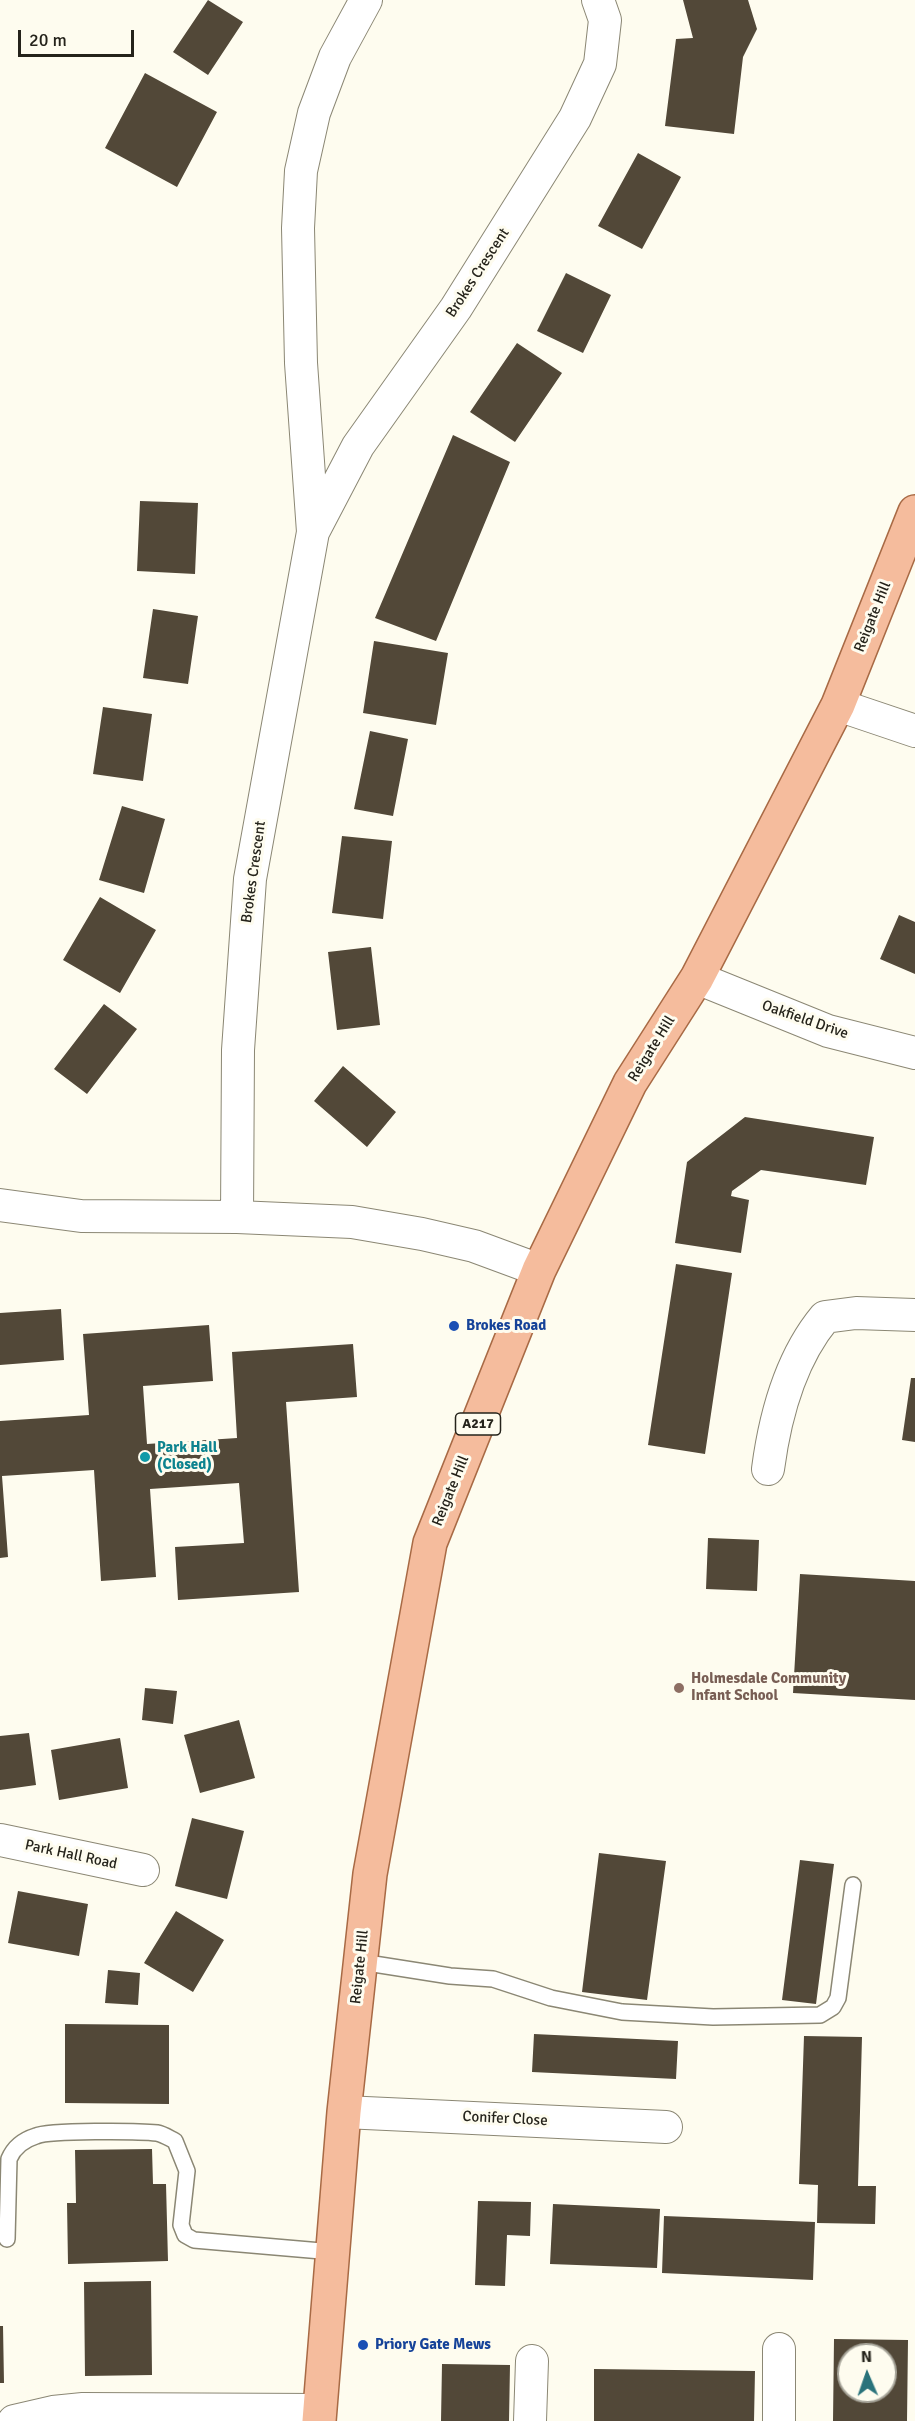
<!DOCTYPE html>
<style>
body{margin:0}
#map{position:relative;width:915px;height:2421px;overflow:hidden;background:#fefcef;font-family:Signika,sans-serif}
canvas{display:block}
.north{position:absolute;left:837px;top:2343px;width:60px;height:60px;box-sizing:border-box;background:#fefcef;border:2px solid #a7a59a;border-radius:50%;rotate:358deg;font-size:16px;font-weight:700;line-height:24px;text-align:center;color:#25231b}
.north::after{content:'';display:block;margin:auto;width:21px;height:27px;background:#2a737b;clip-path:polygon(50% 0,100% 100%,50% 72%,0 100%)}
.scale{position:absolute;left:18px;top:30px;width:116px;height:27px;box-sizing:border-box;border:3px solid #25231b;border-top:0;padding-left:8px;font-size:18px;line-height:21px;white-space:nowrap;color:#25231b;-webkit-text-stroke:4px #fefcef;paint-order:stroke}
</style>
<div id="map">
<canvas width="915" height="2421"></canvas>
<div class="north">N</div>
<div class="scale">20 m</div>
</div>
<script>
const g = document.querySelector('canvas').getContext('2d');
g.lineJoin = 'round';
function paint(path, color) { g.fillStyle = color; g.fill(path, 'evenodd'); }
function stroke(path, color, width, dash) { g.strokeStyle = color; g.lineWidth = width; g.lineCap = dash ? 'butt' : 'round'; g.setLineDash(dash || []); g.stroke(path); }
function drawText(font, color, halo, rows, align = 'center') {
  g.font = font + ' Signika,sans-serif'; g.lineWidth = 6; g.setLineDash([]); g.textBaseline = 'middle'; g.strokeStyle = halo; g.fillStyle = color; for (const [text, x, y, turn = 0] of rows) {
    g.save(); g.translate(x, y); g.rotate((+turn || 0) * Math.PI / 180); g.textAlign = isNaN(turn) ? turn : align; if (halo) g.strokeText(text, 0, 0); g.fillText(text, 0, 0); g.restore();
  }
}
paint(new Path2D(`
 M208 0 243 22 208 75 173 52Z
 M683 0H748L757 29 743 57 734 134 665 126 676 39 693 38Z
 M145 73 217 112 177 187 105 148Z
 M638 153 681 177 642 249 598 226Z
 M566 273 611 295 583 353 537 331Z
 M517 343 562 373 515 442 470 412Z
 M453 435 510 462 436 641 375 618Z
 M140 501 198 503 195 574 137 571Z
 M153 609 198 616 188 684 143 678Z
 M374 641 448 653 436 725 363 713Z
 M103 707 152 714 143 781 93 774Z
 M370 731 408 739 393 816 354 809Z
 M122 806 165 819 144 893 99 880Z
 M342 836 392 841 383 919 332 913Z
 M100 897 156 930 120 993 63 960Z
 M899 915 915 922V974L880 959Z
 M371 947 380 1025 337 1030 328 952Z
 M104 1004 137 1029 87 1094 54 1069Z
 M343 1066 396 1112 367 1147 314 1101Z
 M745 1117 874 1137 866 1185 761 1170 732 1191 731 1196 749 1200 741 1253 675 1243 687 1162Z
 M676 1264 732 1273 705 1454 648 1445Z
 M61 1309 64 1360 0 1365V1313Z
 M209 1325 213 1381 143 1386 147 1444 237 1438 232 1352 353 1344 357 1397 286 1402 299 1592 178 1600 175 1547 244 1543 239 1483 150 1489 156 1577 101 1581 94 1470 2 1476 8 1557 0 1558V1421L89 1415 83 1334Z
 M911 1378H915V1442L902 1440Z
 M708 1538 759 1540 757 1591 706 1589Z
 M800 1574 915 1581V1700L793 1693Z
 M145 1688 177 1691 173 1724 142 1720Z
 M239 1720 255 1778 200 1793 184 1735Z
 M29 1733 36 1785 0 1790V1736Z
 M120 1738 128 1788 59 1800 51 1750Z
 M192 1818 244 1831 227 1899 175 1886Z
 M599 1853 666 1861 647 2000 582 1992Z
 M800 1860 834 1864 816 2004 782 2000Z
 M18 1891 88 1904 79 1956 8 1943Z
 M176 1911 224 1940 193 1992 144 1963Z
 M108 1970 140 1973 138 2005 105 2003Z
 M65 2024 169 2025V2104L65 2103Z
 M534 2034 678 2041 676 2079 532 2072Z
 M804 2036 862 2037 858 2186H876L875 2224 817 2223 818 2185 799 2184Z
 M152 2149 153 2184H166L168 2261 68 2264 67 2203H76L75 2150Z
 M478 2201 531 2202 530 2236 507 2235 505 2286 475 2285Z
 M553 2204 660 2209 657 2268 550 2264Z
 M664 2216 815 2222 813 2280 662 2273Z
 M151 2281 152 2375 85 2376 84 2282Z
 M0 2326H3L4 2383H0Z
 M834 2339 908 2340 907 2421H833ZM849 2355H885V2391H849Z
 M442 2364 510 2365 509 2421H441Z
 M594 2369 755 2371 754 2421H594Z`), '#524838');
const service = new Path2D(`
 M361 1962 450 1976 493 1979 551 1998 622 2012 713 2017 820 2015 833 2007 838 1998 853 1885
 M7 2239 9 2159C14 2147 23 2140 36 2136 49 2130 140 2131 157 2133 163 2134 169 2138 175 2141L187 2171 181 2225 185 2235 194 2240 333 2252`);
const minor = new Path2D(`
 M366 0 335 57 314 113 301 171 298 228 301 363 313 532 358 446 456 308 575 118 600 64 605 20 598 0
 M838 705 915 731
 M697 978 828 1031 915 1053
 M0 1205 81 1216 237 1217 352 1222 422 1234 474 1246 539 1270
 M237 1217 238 1050 250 879 313 532
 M768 1469C775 1416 790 1359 825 1317L856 1313 915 1315
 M0 1840 143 1870
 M344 2112 666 2127
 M14 2421 53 2412 83 2409 320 2410
 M530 2421 532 2361
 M779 2421V2349`);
const primary = new Path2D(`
 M319 2421 344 2112 370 1874 430 1543 539 1270 630 1083 697 978 838 705 915 512`);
stroke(service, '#8b8774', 18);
stroke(minor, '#8b8774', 34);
stroke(primary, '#a86a45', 36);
stroke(service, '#fff', 15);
stroke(minor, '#fff', 32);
stroke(primary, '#f5bc9d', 33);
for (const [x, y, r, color] of [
 [454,1326,6,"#1a4fb4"],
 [145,1457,6,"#0f9aa8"],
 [679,1688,6,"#8d6e63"],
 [363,2345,6,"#1a4fb4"]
]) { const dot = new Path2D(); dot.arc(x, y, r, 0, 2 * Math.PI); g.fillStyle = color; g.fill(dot); stroke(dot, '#fefcef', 2); }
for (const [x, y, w] of [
 [478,1424,45]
]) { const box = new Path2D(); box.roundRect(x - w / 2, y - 11, w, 22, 4.5); g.fillStyle = '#fefcef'; g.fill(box); stroke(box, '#25231b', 1.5); }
drawText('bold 14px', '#25231b', null, [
 ["A217",478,1424]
]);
drawText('15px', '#25231b', '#fefcef', [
 ["Brokes Crescent",478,273,-57],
 ["Reigate Hill",873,617,-68],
 ["Brokes Crescent",254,872,-82],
 ["Oakfield Drive",805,1020,19],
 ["Reigate Hill",652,1049,-58],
 ["Reigate Hill",451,1491,-68],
 ["Park Hall Road",71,1855,12],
 ["Reigate Hill",360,1967,-84],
 ["Conifer Close",505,2119,3]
]);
drawText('bold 15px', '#164399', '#fefcef', [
 ["Brokes Road",466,1326],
 ["Priory Gate Mews",375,2345]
], 'left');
drawText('bold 15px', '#0d838f', '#fefcef', [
 ["Park Hall",157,1448],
 ["(Closed)",157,1465]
], 'left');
drawText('bold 15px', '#785e54', '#fefcef', [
 ["Holmesdale Community",691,1679],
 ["Infant School",691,1696]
], 'left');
</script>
